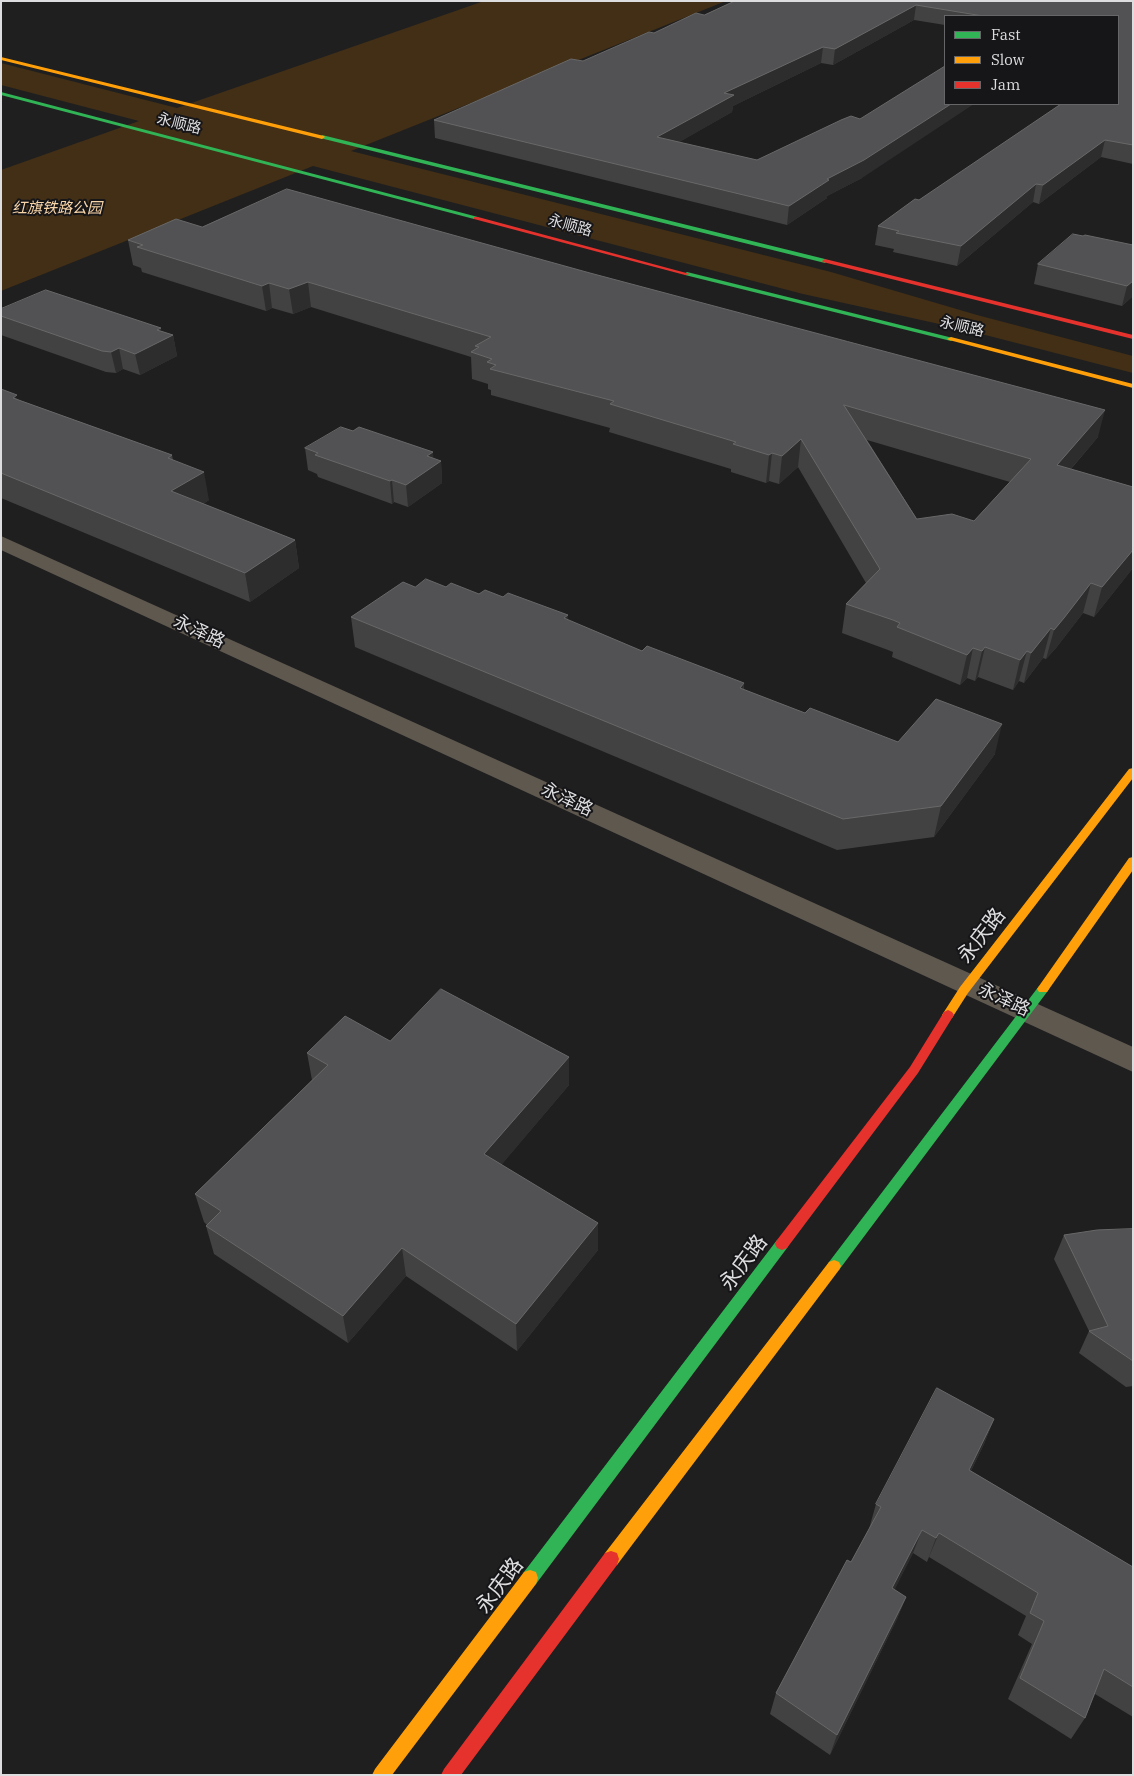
<!DOCTYPE html>
<meta charset="utf-8">
<style>
body{margin:0}
#map{position:relative;width:1134px;height:1776px;overflow:hidden;background:#1f1f20;font-family:"IBM Plex Serif",serif}
canvas{display:block}
.frame{position:absolute;inset:0;border:2px solid #dddddf;pointer-events:none}
.legend{position:absolute;left:944px;top:15px;width:175px;height:90px;box-sizing:border-box;background:#161518;border:1px solid #666568;margin:0;padding:6px 9px;list-style:none;font-size:15px;color:#dddddf}
.legend li{display:flex;align-items:center;gap:10px;height:25px}
.legend b{width:25px;border:1px solid #666568}
</style>
<div id="map">
<canvas width="1134" height="1776"></canvas>
<div class="frame"></div>
<ul class="legend">
<li><b style="height:6px;background:#30b455"></b>Fast</li>
<li><b style="height:6px;background:#ff9f0a"></b>Slow</li>
<li><b style="height:6px;background:#e5322d"></b>Jam</li>
</ul>
</div>
<script>
const g = document.querySelector('canvas').getContext('2d');
g.lineJoin = 'round';
function paint(path, color) { g.fillStyle = color; g.fill(path, 'evenodd'); }
function stroke(path, color, width, dash) { g.strokeStyle = color; g.lineWidth = width; g.lineCap = dash ? 'butt' : 'round'; g.setLineDash(dash || []); g.stroke(path); }
function drawText(font, color, halo, rows, align = 'center') {
  g.font = font + ' "IBM Plex Serif","Noto Sans SC",serif'; g.lineWidth = 4; g.setLineDash([]); g.textBaseline = 'middle'; g.strokeStyle = halo; g.fillStyle = color; for (const [text, x, y, turn = 0] of rows) {
    g.save(); g.translate(x, y); g.rotate((+turn || 0) * Math.PI / 180); g.textAlign = isNaN(turn) ? turn : align; if (halo) g.strokeText(text, 0, 0); g.fillText(text, 0, 0); g.restore();
  }
}
paint(new Path2D(`
 M484 1H726L351 151 831 272 977 315 1133 356V373L962 329 803 294 313 166 1 291V170L139 121 1 85V63L177 108Z`), '#422f16');
paint(new Path2D(`
 M1 536 1133 1047V1072L1 550Z`), '#5f584f');
paint(new Path2D(`
 M1 92 478 217 479 218 474 219 1 95Z
 M322 135 825 259 828 261 825 263 320 138Z
 M687 272 953 338 955 339 951 341 685 275 684 274Z
 M1043 985 1047 986 1049 989 1047 992 839 1270 834 1272 829 1270 827 1266 829 1262 1039 986Z
 M782 1238 787 1240 789 1244 787 1248 536 1584 530 1586 524 1584 522 1578 524 1572 777 1240Z`), '#30b455');
paint(new Path2D(`
 M1 57 324 136 325 137 322 139 1 60Z
 M951 337 1133 384V388L949 340 947 339Z
 M1133 768V778L968 993 952 1018H944L942 1015 960 987 1129 769Z
 M1133 857V870L1047 992H1039L1037 989 1039 986 1129 858Z
 M834 1260 839 1262 841 1266 839 1270 617 1565 611 1567 605 1565 603 1559 605 1553 829 1262Z
 M530 1570 536 1572 538 1578 536 1584 392 1775H372L375 1769 524 1572Z`), '#ff9f0a');
paint(new Path2D(`
 M474 217H478L690 274 685 275 474 219Z
 M825 259 1133 335V339L823 262 822 261Z
 M948 1010 952 1012 954 1015 918 1073 787 1248 782 1250 777 1248 775 1244 777 1240 910 1067 944 1012Z
 M611 1551 617 1553 619 1559 617 1565 461 1775H441L444 1769 605 1553Z`), '#e5322d');
paint(new Path2D(`
 M735 1H1133V164L1101 157 1039 204 1033 202 957 266 893 252 894 249 875 245 878 226 919 200 1118 104V16H945V25L914 20 833 65 821 63 733 106 732 112 679 142 757 160 862 178 827 196V198L787 225 435 138 434 120 654 33 704 15Z
 M202 227 1098 437 1071 469 1133 487V568L1094 617 1083 613 1056 648 1046 659 1043 658 1024 683 1019 681 1013 690 978 677 975 681 967 678 960 685 892 657 893 652 888 650 842 633 846 604 866 583 798 467 779 484 769 481 766 483 731 472V469L609 432 610 428 491 395V390L488 389V384L472 379 471 357 311 307 293 314 272 308 266 311 142 272 141 268 133 265 128 240ZM867 440 1010 482 974 521 917 519Z
 M1133 245V296L1122 306 1034 284 1038 264Z
 M1 309 162 331 173 335 177 356 140 375 123 369 116 373 106 372 1 335Z
 M1 389 19 400 172 455 173 460 209 500 203 504 295 540 299 568 250 602 1 498Z
 M353 431 433 452V459L441 461 442 483 408 507 394 502 392 504 318 477 317 474 308 470 305 448Z
 M415 587H446L479 594 503 597 568 615V620L642 651 744 683V690L805 713 898 742 995 754 934 837 837 850 355 647 351 617Z
 M390 1041 569 1085 501 1165 598 1250 517 1351 406 1276 348 1343 214 1254 206 1226 207 1225 204 1222 195 1194 312 1080 307 1053Z
 M1133 1229V1386L1126 1387 1079 1353 1089 1331 1054 1259 1064 1235Z
 M994 1419 984 1444 971 1471 1133 1567V1717L1095 1694 1085 1718 1071 1739 1008 1699 1032 1644 1018 1635 1026 1616 929 1557 927 1562 913 1553 894 1590 906 1597 897 1619 830 1755 770 1714 776 1693 851 1562 869 1529 876 1504Z`), '#424243');
paint(new Path2D(`
 M916 5 914 20 833 65 835 49Z
 M823 47 821 63 733 106 732 112 657 155V137L724 93Z
 M951 104H974L862 178 827 196V198L787 225 789 206 827 179Z
 M1105 140 1101 157 1039 204 1043 185Z
 M1036 184 1033 202 957 266 961 246Z
 M1133 281V296L1122 306 1127 286Z
 M308 282 311 307 293 314 289 289Z
 M269 283 272 308 266 311 262 286Z
 M161 328 163 340 173 335 177 356 140 375 135 354 157 330Z
 M119 348 123 369 116 373 111 352Z
 M1105 410 1098 437 1050 493 1057 465Z
 M801 439 798 467 779 484 782 456Z
 M433 452 434 466 441 461 442 483 408 507 406 485 427 456Z
 M772 453 769 481 766 483 769 455Z
 M204 472 209 500 176 520 171 491Z
 M392 480 394 502 392 504 390 481Z
 M295 540 299 568 250 602 245 573Z
 M1133 550V568L1094 617 1102 587Z
 M1091 583 1083 613 1056 648 1046 659 1054 630Z
 M568 615V644L564 618Z
 M1051 628 1043 658 1024 683 1031 653Z
 M985 647 978 677 975 681 982 651Z
 M973 648 967 678 960 685 967 655Z
 M1027 651 1019 681 1013 690 1020 660Z
 M744 683 741 713 740 688Z
 M1002 724 995 754 934 837 941 806Z
 M569 1057V1085L486 1183 484 1154Z
 M598 1223V1250L517 1351 516 1324Z
 M402 1248 406 1276 348 1343 343 1316Z
 M994 1419 984 1444 959 1495 969 1470Z
 M922 1530 913 1553 884 1611 892 1588Z
 M939 1533 929 1557 927 1562 936 1538Z
 M906 1597 897 1619 830 1755 837 1735Z`), '#2d2d2e');
const building = new Path2D(`
 M735 1H1133V145L1105 140 1043 185 1036 184 961 246 896 233 899 231 878 226 915 199 919 200 1061 104H1118V16H983L916 5 835 49 823 47 724 93 734 95 657 137 757 160 841 120 851 116 860 119 945 66V104H951L864 160 827 179 829 180 789 206 434 120 571 59 583 61 649 32 654 33 696 13 704 15Z
 M287 189 590 273 1105 410 1057 465 1133 487V550L1102 587 1091 583 1064 618 1054 630 1051 628 1031 653 1027 651 1020 660 985 647 982 651 973 648 967 655 897 627 900 623 893 620 846 604 880 569 801 439 782 456 772 453 769 455 733 444 736 442 610 404 614 401 490 369 496 365 487 362 492 359 471 352 479 347 475 346 491 337 308 282 289 289 269 283 262 286 137 247 143 245 128 240 176 219 202 227ZM844 405 1031 459 974 521 952 514 917 519Z
 M1073 234 1083 236 1085 235 1133 245V281L1127 286 1038 264Z
 M46 290 161 328 157 330 173 335 135 354 119 348 111 352 102 351 1 316V309Z
 M1 389 17 395 13 398 172 455 168 458 204 472 171 491 295 540 245 573 1 473Z
 M341 427 353 431 359 427 433 452 427 456 441 461 406 485 392 480 390 481 315 455 318 453 305 448Z
 M426 579 446 587 451 583 479 594 485 590 503 597 508 593 568 615 564 618 642 651 647 646 744 683 740 688 805 713 810 708 898 742 936 699 1002 724 941 806 843 819 351 617 403 582 415 587Z
 M441 989 569 1057 484 1154 598 1223 516 1324 402 1248 343 1316 206 1226 221 1211 195 1194 328 1065 307 1053 345 1016 390 1041Z
 M1133 1229V1361L1089 1331 1108 1326 1064 1235 1097 1230Z
 M937 1388 994 1419 969 1470 1133 1567V1687L1104 1669 1085 1718 1020 1678 1044 1621 1030 1613 1038 1593 939 1533 936 1538 922 1530 892 1588 906 1597 837 1735 776 1693 847 1560 851 1562 881 1507 876 1504Z`);
paint(building, '#525254');
stroke(building, '#686869', 1);
drawText('15px', '#dddddf', '#161518', [
 ["永顺路",179,124,14],
 ["永顺路",570,226,15],
 ["永顺路",962,327,13]
]);
drawText('italic 15px', '#f8d5a8', '#161518', [
 ["红旗铁路公园",57,209]
]);
drawText('18px', '#dddddf', '#161518', [
 ["永泽路",199,632,25],
 ["永泽路",567,800,25],
 ["永泽路",1004,1000,25]
]);
drawText('21px', '#dddddf', '#161518', [
 ["永庆路",982,936,-52],
 ["永庆路",744,1263,-53],
 ["永庆路",500,1586,-53]
]);
</script>
